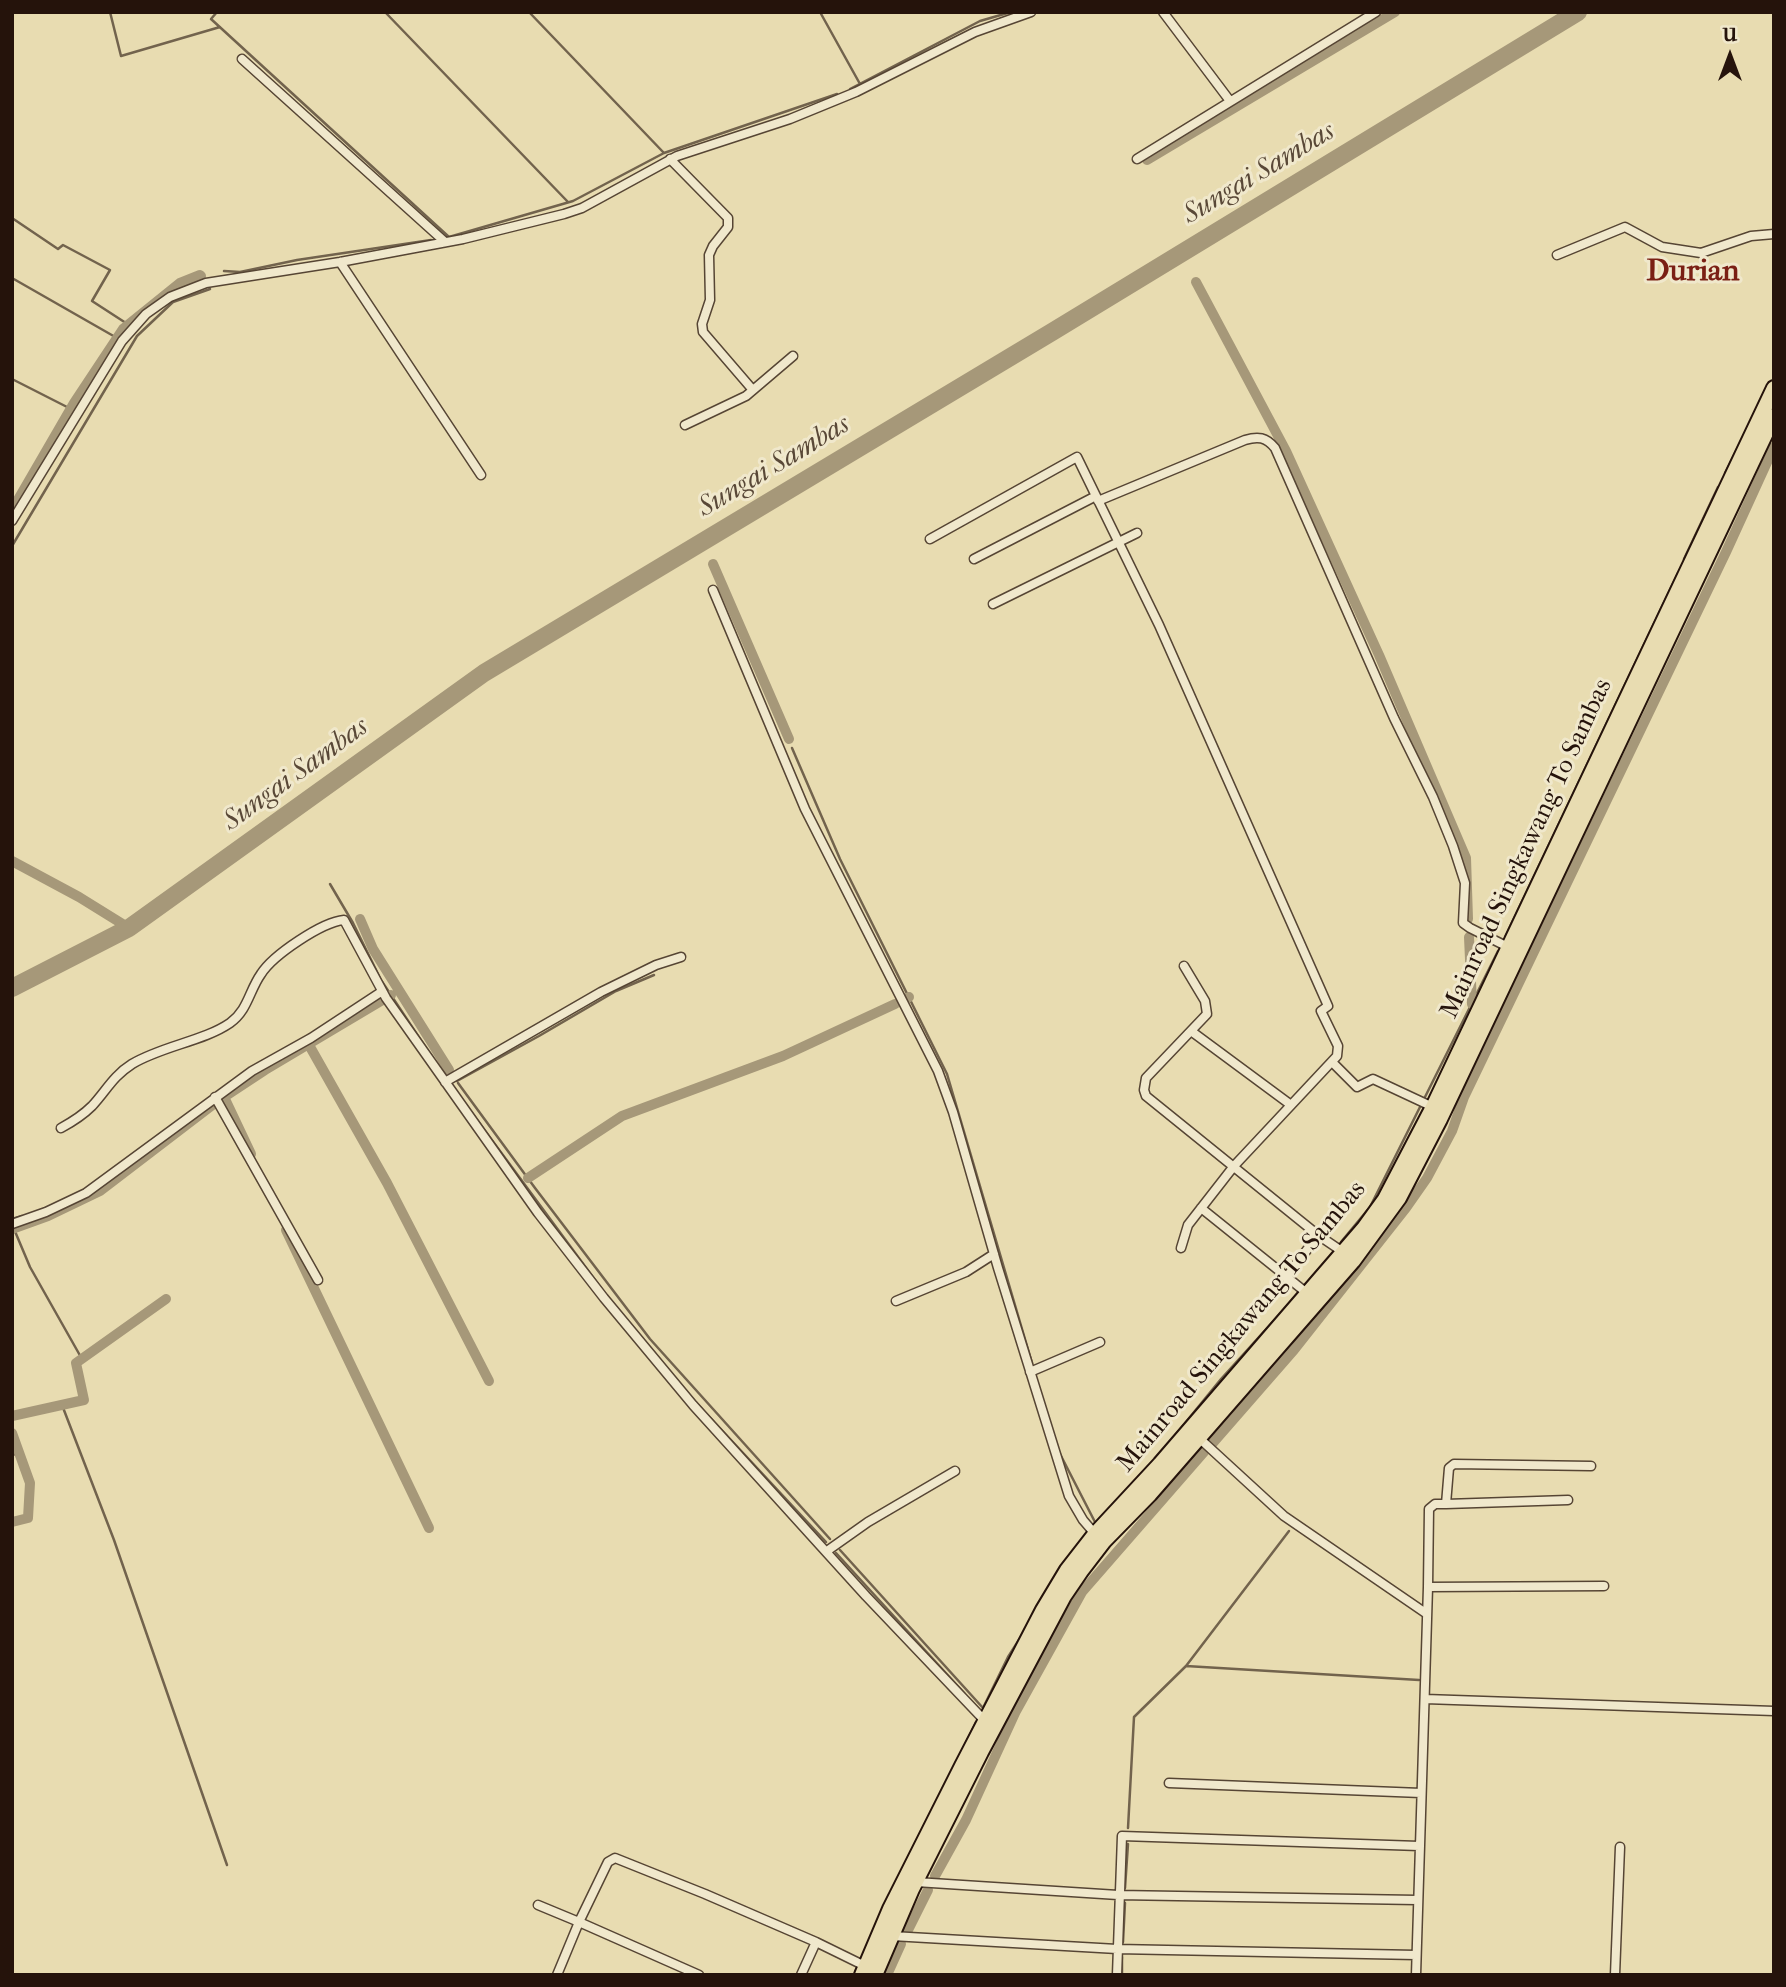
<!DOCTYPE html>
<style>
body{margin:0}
#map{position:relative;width:1786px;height:1987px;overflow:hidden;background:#e8dcb1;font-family:"IM FELL French Canon",serif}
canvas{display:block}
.frame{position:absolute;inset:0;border:14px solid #25130b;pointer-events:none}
.north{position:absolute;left:1695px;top:21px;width:70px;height:70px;-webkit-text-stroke:5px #f0e8cc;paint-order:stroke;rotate:0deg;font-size:19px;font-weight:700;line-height:28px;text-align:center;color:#25130b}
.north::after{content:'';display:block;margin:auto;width:24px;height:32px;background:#25130b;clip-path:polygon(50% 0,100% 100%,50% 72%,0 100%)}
</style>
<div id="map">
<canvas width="1786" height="1987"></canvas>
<div class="frame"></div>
<div class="north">U</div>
</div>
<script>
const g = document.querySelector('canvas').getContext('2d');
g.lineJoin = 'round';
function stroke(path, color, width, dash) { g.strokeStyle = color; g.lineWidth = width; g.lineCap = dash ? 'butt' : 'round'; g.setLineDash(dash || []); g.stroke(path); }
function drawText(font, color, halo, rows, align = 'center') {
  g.font = font + ' "IM FELL French Canon",serif'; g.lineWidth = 6; g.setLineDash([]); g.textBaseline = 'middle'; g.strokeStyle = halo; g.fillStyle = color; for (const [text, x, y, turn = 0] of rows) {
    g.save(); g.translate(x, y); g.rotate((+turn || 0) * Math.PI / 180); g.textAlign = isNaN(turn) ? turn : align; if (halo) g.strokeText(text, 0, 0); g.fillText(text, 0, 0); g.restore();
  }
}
stroke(new Path2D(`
 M110 12 121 56 220 27
 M217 12 211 19 449 237 573 201 664 153 837 94
 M385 12 568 202
 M529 12 664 153
 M820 12 860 84
 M850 89 980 21 1011 12
 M12 218 58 249 63 245 110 270 92 301 129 325
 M224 271 240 272 297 260 431 240
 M12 278 117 338
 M12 379 71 409
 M1725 473 1747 429
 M12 546 137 336 173 302 210 289
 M1684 559 1718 487
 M792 748 840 859 947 1074 1032 1363
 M330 884 353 923 381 980 426 1048
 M1505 937 1678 573
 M457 1081 539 1036 616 991 654 975
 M458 1083 535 1188 650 1339 830 1539
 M466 1105 601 1288
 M12 1219 22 1216
 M14 1229 30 1267 82 1359
 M1341 1242 1370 1207 1498 951
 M1311 1278 1332 1254
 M690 1396 826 1542
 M62 1405 114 1540 227 1865
 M1168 1444 1221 1379 1297 1295
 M1059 1452 1096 1524
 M12 1455 19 1453
 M1289 1531 1186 1666 1419 1680
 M840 1550 983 1708 1008 1657 1024 1632
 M836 1553 965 1694
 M956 1763 976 1722
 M1128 1828 1134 1717 1186 1666
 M1125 1888 1128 1844
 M1123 1942 1125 1903
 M854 1975 856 1970
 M1122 1975V1957`), '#72634d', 2.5);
stroke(new Path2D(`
 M1147 160 1395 12
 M1196 282 1286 451 1379 655 1466 858 1468 919
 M12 510 74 403 123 329 180 283 200 275 201 276
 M713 564 789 739
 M12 861 79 897 129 928
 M360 919 373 949 449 1070
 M1469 937 1472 1004
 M908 998 909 997
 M309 1045 387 1183 489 1381
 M251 1154 224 1097 265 1070 391 995
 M528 1178 622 1116 783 1056 895 1004
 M12 1229 48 1216 100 1191 215 1103
 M286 1230 429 1528
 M12 1416 84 1400 76 1363 166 1299
 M12 1433 30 1483 28 1518 12 1522
 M1212 1444 1294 1350 1406 1208 1427 1178 1452 1131 1464 1097 1726 552 1774 447
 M935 1876 966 1820 1016 1711 1082 1592 1204 1452
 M908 1930 928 1890
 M887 1975 901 1944`), '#a69879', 10);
stroke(new Path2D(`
 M12 988 129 928 484 673 1052 332 1578 12`), '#a69879', 18);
const minor = new Path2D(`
 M1163 12 1230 101
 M242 59 445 242
 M670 159 728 218V227L713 246 709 255 710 300 702 324 703 332 752 389
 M1137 159 1376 12
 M1557 255 1625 227 1662 247 1701 253 1751 236 1774 234
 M340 262 481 475
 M685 425 746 396 793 356
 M1098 501 1245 440C1258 436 1266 437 1275 448L1394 718 1433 797 1453 846 1465 883 1463 923 1470 928 1508 947
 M12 521 122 341 146 314 170 297 206 283 340 262 463 239 564 214 582 208 677 156 790 119 856 92 975 32 1031 12
 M930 539 1077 457 1159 625 1328 1006 1321 1011 1338 1046 1337 1056 1234 1166 1188 1225 1181 1248
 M974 559 1096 496
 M713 590 805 809 938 1071 953 1112 998 1268 1069 1496 1083 1520 1095 1534
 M993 604 1137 533
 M1184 966 1205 1001 1207 1014 1146 1078 1144 1090 1146 1096 1318 1235 1343 1252
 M1191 1031 1291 1105
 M1332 1062 1357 1087 1373 1079 1433 1107
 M445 1082 601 992 656 965 681 957
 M215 1097 318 1280
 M61 1128C72 1122 83 1115 92 1106 106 1091 113 1076 132 1064 162 1046 204 1041 230 1023 248 1010 249 991 261 974 273 955 322 922 344 920L386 998 538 1213 604 1298 693 1405 866 1596 985 1721
 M1201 1208 1308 1294
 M12 1224 46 1212 86 1193 252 1071 311 1038 381 992
 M1286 1278 1318 1235
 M896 1301 966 1272 994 1254
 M1030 1372 1100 1342
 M1199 1438 1284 1516 1427 1614
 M1446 1504 1568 1500
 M827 1551 868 1522 955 1471
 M1428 1587 1604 1586
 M1425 1699 1774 1711
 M1169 1783 1421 1793
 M916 1882 1118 1895 1417 1900
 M538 1905 579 1922 608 1862 615 1858 705 1894 816 1942
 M892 1936 1117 1949 1416 1955
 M557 1975 579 1922 699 1975
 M801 1975 816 1942 865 1966
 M1117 1975 1122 1836 1419 1846
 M1416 1975 1428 1587 1429 1509 1435 1504H1446L1449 1468 1454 1464 1591 1466
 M1615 1975 1620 1847`);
const trunk = new Path2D(`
 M862 1975 890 1909 962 1766 1043 1610 1067 1570 1095 1534 1160 1464 1364 1228 1385 1199 1433 1107 1774 388
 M875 1975 912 1889 981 1752 1064 1596 1081 1571 1104 1541 1150 1494 1353 1261 1399 1198 1440 1119 1774 416`);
stroke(minor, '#564534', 11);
stroke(trunk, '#25130b', 18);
stroke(minor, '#f0e8cc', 8);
stroke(trunk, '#e8dcb1', 14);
drawText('26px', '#25130b', '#f0e8cc', [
 ["Mainroad Singkawang To Sambas",1527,849,-65],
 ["Mainroad Singkawang To Sambas",1242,1327,-50]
]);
drawText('italic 28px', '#594837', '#f0e8cc', [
 ["Sungai Sambas",1259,174,-31],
 ["Sungai Sambas",774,467,-31],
 ["Sungai Sambas",296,775,-36]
]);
drawText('bold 30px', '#7a1f14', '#f0e8cc', [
 ["Durian",1693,273]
]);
</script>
